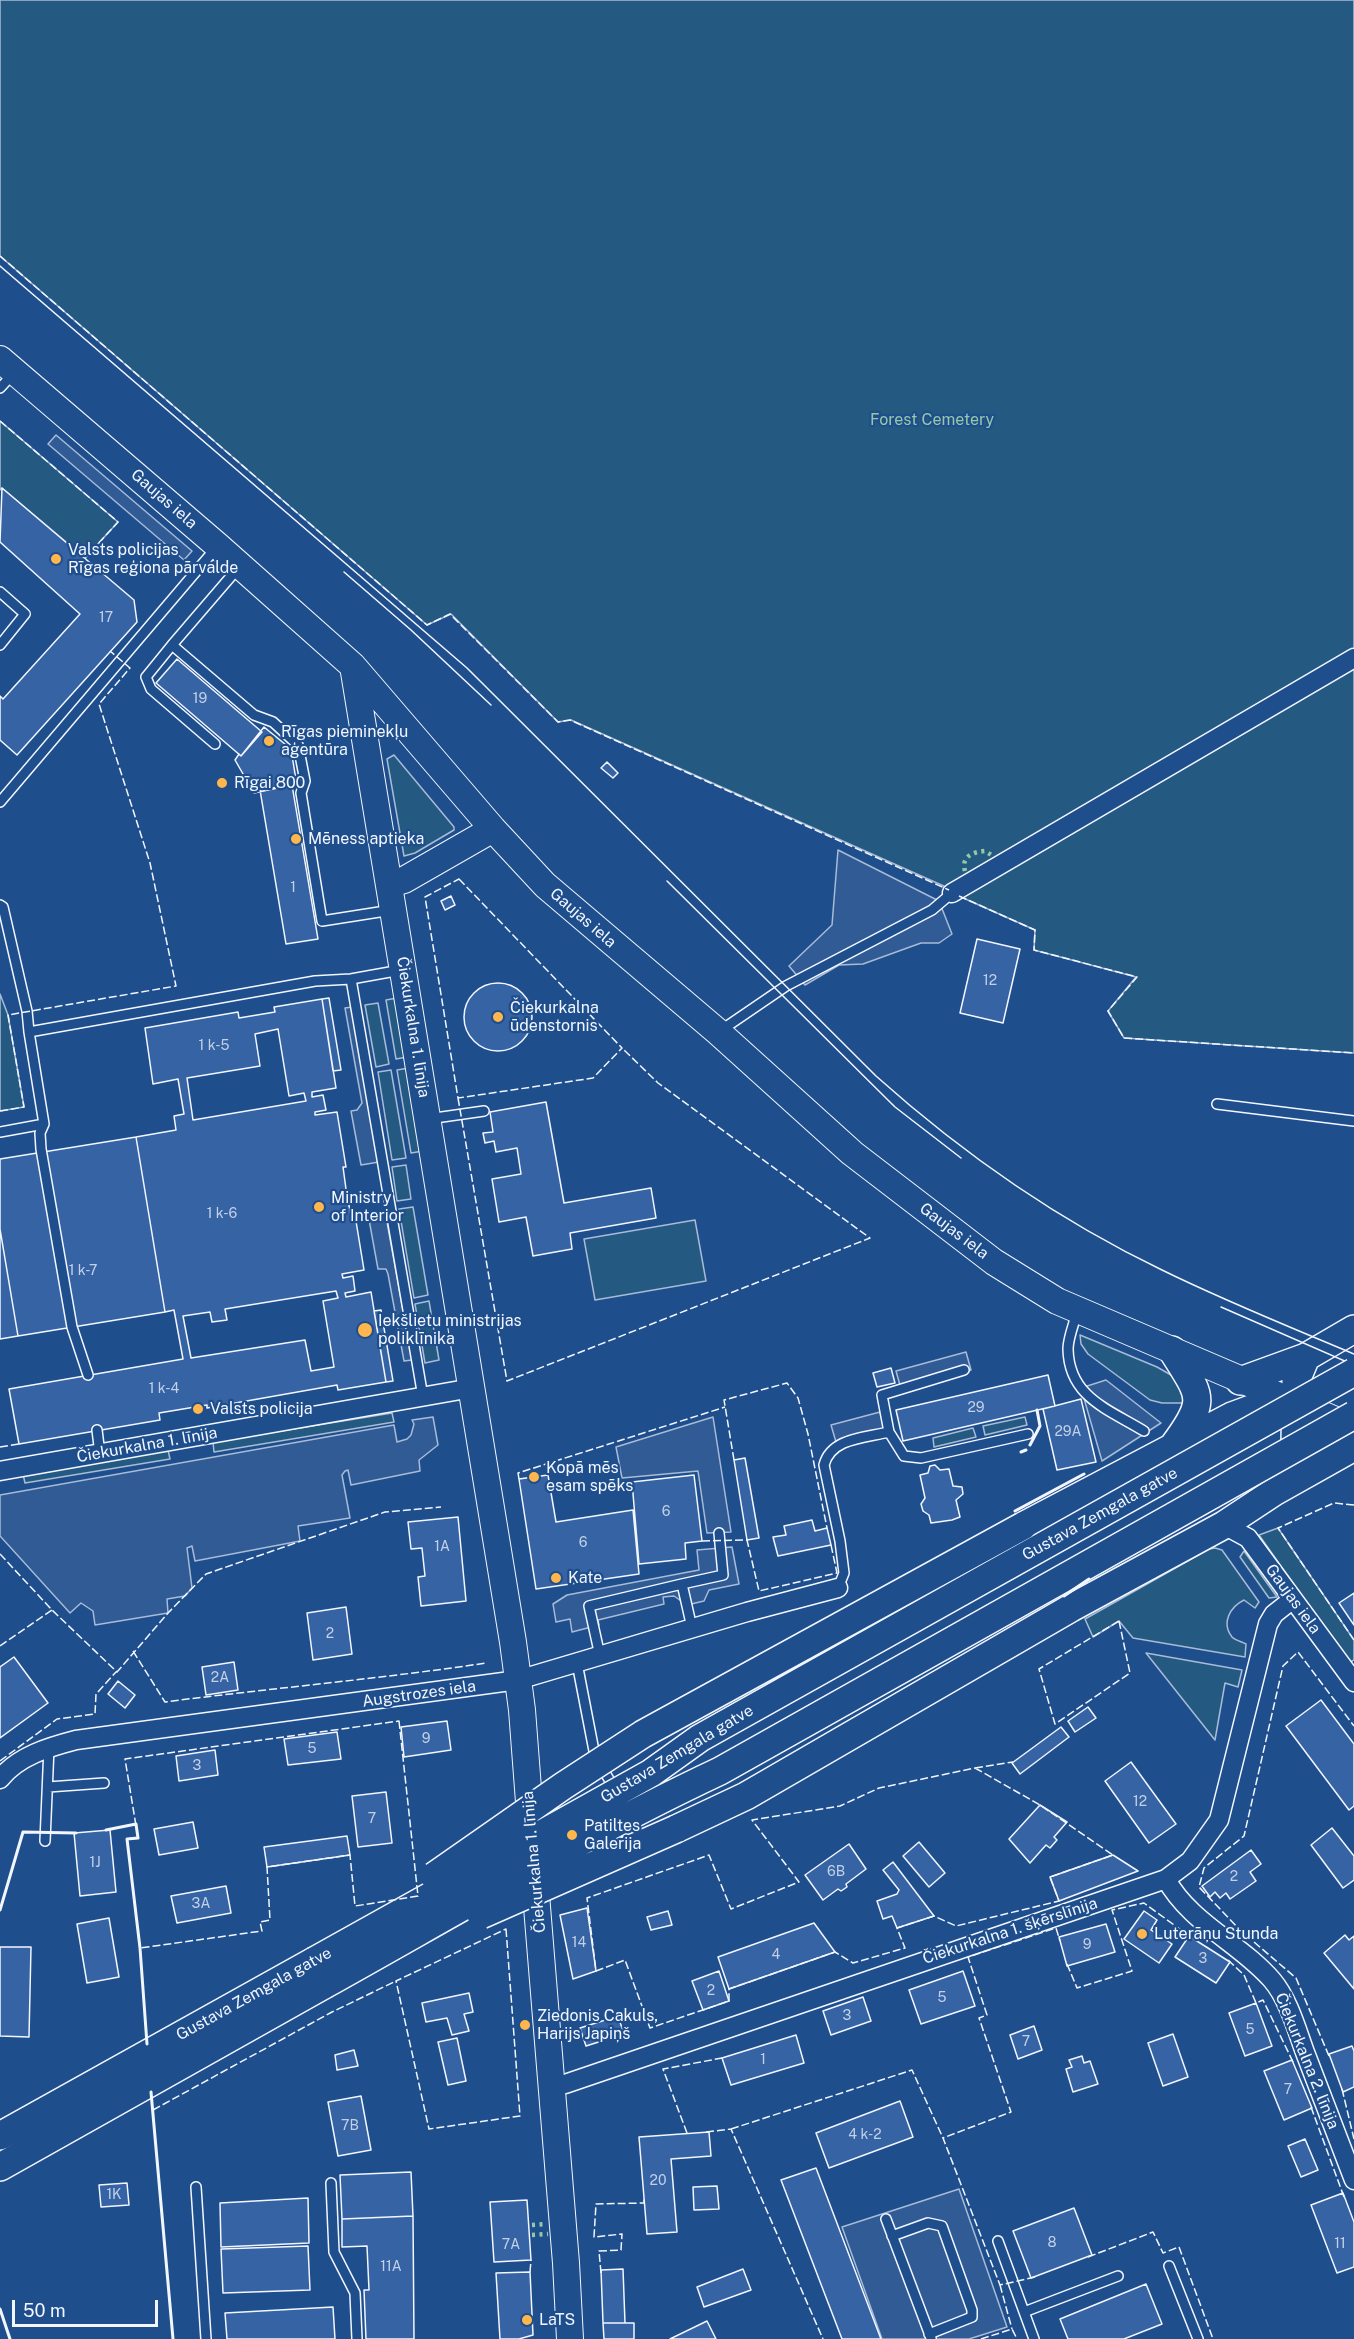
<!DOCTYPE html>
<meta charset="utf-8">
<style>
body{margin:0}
#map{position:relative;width:1354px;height:2339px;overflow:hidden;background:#1f4e8c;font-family:"Public Sans",sans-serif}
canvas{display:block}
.scale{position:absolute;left:12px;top:2300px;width:146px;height:27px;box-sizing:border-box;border:3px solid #f2f6ff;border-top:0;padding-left:8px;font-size:18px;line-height:21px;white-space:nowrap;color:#f2f6ff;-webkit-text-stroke:4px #1f4e8c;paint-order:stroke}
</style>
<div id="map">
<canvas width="1354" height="2339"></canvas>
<div class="scale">50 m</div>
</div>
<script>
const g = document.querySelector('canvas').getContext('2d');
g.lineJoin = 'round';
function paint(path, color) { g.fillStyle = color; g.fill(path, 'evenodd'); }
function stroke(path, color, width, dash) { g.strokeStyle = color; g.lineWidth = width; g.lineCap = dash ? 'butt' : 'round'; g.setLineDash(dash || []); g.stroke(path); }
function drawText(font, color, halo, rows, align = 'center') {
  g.font = font + ' "Public Sans",sans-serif'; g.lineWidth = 4.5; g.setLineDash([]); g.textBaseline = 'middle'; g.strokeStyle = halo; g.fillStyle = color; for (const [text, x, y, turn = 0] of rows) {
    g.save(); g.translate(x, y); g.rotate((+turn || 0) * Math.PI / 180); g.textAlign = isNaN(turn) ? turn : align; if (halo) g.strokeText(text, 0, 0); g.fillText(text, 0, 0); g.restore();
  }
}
const green = new Path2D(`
 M0 0H1354V1053L1124 1038 1108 1011 1136 977 1034 950 1035 930 952 893 946 887 571 720 558 722 451 614 427 625 0 256Z
 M0 421 118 522 85 558 2 488 0 490Z
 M394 755 454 827V830L415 853 404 856 387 759Z
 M0 994 8 1015 24 1107 0 1111Z
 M397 998 407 1057 396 1059 386 1000Z
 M378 1003 389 1064 376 1067 365 1005Z
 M409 1068 423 1151 411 1153 397 1070Z
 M391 1070 406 1158 392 1160 378 1072Z
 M406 1165 411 1199 397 1201 392 1167Z
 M413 1207 428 1295 414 1298 399 1209Z
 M695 1220 706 1281 595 1300 584 1239Z
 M429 1301 439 1360 425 1363 415 1304Z
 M1080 1335 1157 1367 1178 1379 1188 1403H1162L1150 1400 1088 1354 1081 1344Z
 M392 1413 394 1422 214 1452 213 1442Z
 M1025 1417 1027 1425 985 1435 983 1426Z
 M973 1428 976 1437 934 1447 933 1438Z
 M168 1450 170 1459 25 1483 23 1474Z
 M1278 1528 1354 1640V1660L1349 1663 1259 1535Z
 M1215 1548 1222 1550 1259 1602 1255 1608 1244 1600C1230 1607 1221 1623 1232 1637 1235 1640 1242 1642 1246 1644L1245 1657 1133 1638 1119 1621 1093 1637 1085 1619 1209 1549Z
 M1244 1551 1277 1597 1269 1598 1240 1557Z
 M1146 1653 1242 1670 1238 1687 1225 1683 1215 1740Z`);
paint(green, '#245a82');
stroke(green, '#a8bbd7', 1.5);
const parking = new Path2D(`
 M56 435 192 551 184 560 48 444Z
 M838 850 939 901 952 934 939 943H921L863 964 839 965 805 985 789 966 832 925Z
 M352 1007 379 1162 361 1165 351 1111 357 1110 362 1103 345 1008Z
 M385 1211 412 1360 404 1361 388 1274 386 1269H378L368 1214Z
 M966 1352 971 1370 901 1389 896 1371Z
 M1106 1380 1161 1423 1102 1461 1081 1388Z
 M880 1412 885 1429 836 1442 831 1425Z
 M433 1417 438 1445 419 1460 420 1471 351 1485 348 1470 345 1471 342 1475 350 1518 298 1526 300 1541 195 1561 192 1546 187 1548 192 1588 185 1596 167 1599 168 1613 95 1625 93 1611 81 1603 70 1613 0 1536V1495L394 1425 397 1442 407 1439 411 1435 414 1424 412 1420Z
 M713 1417 731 1532 707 1533 698 1471 622 1478 616 1447Z
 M732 1547 739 1584 709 1590 704 1601 687 1605 674 1596 663 1597 664 1604 598 1620 599 1625 572 1632 570 1619 556 1622 553 1604 567 1595 699 1570 697 1550Z
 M959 2189 1007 2327 969 2339H882L842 2227Z`);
paint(parking, '#305b95');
stroke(parking, '#a8bbd7', 1.5);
const building = new Path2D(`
 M2 488 134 600 137 622 17 755 0 740V696L3 699 80 614 0 542Z
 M177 659 262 732 241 756 156 683Z
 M264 727 291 749 297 786 292 787V785L254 793 235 760 239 754 241 756Z
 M607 762 618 773 613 778 601 768Z
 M292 785 318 939 286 944 260 790Z
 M451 896 455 905 445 910 441 901Z
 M977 939 1020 949 1003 1023 960 1013Z
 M464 1017a34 34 0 1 1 68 0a34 34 0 1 1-68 0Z
 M329 998 341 1070 333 1071 322 999Z
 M322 999 336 1088 312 1092V1097L323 1095 326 1110 315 1112V1115L337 1112 346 1167H343L346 1189 351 1216 355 1215 364 1270 342 1274 343 1278 353 1276 355 1291 345 1293 346 1297 371 1292 386 1382 338 1390 337 1385 207 1408V1405L159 1413 160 1420 19 1444 9 1389 183 1359 174 1310 165 1312 136 1137 176 1130 174 1116 184 1114 178 1079 153 1084 145 1028 238 1012 239 1018 275 1012 274 1007ZM278 1029 289 1096 304 1093 306 1101 193 1120 187 1078 260 1066 255 1034ZM336 1291 338 1298 323 1301 334 1367 311 1371 305 1340 191 1358 183 1316 210 1312 212 1322 227 1320 225 1309Z
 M546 1102 564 1203 651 1188 656 1218 570 1233 572 1249 533 1256 526 1217 499 1222 492 1179 521 1174 517 1148 496 1152 494 1141 485 1143 483 1133 493 1132 490 1112Z
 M136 1137 165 1312 18 1336 0 1229V1159Z
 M0 1229 18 1336 0 1339Z
 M381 1310 393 1381 386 1382 374 1311Z
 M891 1368 895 1383 877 1387 873 1373Z
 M1048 1375 1055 1406 903 1441 896 1410Z
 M1081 1399 1096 1462 1057 1470 1043 1409Z
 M745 1458 759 1538 747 1540 734 1460Z
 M935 1465 940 1470 949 1469 953 1486 962 1487 963 1494 956 1500 960 1517 952 1520 931 1523 929 1515 923 1511 921 1504 925 1498 920 1475 928 1473 930 1466Z
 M548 1475 556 1522 633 1510 639 1574 536 1589 519 1479Z
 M694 1475 702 1541 685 1543 686 1559 639 1564 632 1482Z
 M458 1517 466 1601 421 1606 418 1577 425 1576 422 1548 411 1549 408 1522Z
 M812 1520 815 1531 827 1528 831 1545 778 1556 773 1537 786 1535 784 1526Z
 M1354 1593V1625L1339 1603Z
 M346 1607 352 1654 313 1660 307 1613Z
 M14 1657 48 1703 0 1738V1667Z
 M234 1662 238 1690 206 1695 202 1667Z
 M118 1681 135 1695 125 1708 108 1694Z
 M1321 1700 1354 1744V1806L1349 1810 1286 1726Z
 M1088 1707 1096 1718 1075 1732 1068 1721Z
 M447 1721 451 1750 404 1757 401 1727Z
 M1061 1727 1069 1737 1020 1774 1012 1763Z
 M337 1732 341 1759 288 1765 284 1739Z
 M215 1750 218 1775 179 1781 176 1756Z
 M1131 1762 1176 1824 1149 1843 1105 1781Z
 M386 1792 392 1843 358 1847 352 1796Z
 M1040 1805 1067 1822 1054 1837 1057 1840 1050 1848 1046 1845 1030 1863 1009 1839Z
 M193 1822 198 1848 159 1855 154 1829Z
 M1332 1828 1354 1856V1880L1343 1888 1311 1845Z
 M110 1830 116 1892 80 1896 74 1833Z
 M347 1836 350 1855 267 1867 264 1847Z
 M919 1842 945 1873 929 1887 903 1856Z
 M849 1844 866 1869 846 1884 847 1887 841 1891 838 1889 823 1900 805 1875Z
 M1251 1850 1261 1864 1250 1872 1256 1881 1230 1899 1226 1893 1220 1898 1215 1892 1210 1897 1202 1886Z
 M1113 1855 1138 1871 1059 1901 1050 1877Z
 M893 1862 934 1916 897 1928 892 1916 883 1919 877 1901 897 1894 899 1890 883 1870Z
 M226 1886 231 1913 177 1923 171 1896Z
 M587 1908 596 1971 573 1979 560 1915Z
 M668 1911 672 1925 651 1930 647 1917Z
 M1144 1911 1157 1920 1151 1930 1172 1944 1159 1963 1124 1939Z
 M109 1918 119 1977 87 1983 77 1924Z
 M814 1923 835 1952 729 1989 718 1957Z
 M1106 1924 1115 1952 1067 1966 1059 1937Z
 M1345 1935 1349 1940 1354 1936V1989L1324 1953Z
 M1189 1936 1230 1962 1216 1983 1175 1957Z
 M0 1947H31L29 2037 0 2036Z
 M719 1971 729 2001 703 2010 692 1981Z
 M963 1971 975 2006 921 2024 909 1990Z
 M469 1993 473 2012 464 2014 469 2031 452 2035 447 2018 426 2022 422 2003Z
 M863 1997 871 2021 831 2035 823 2011Z
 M1256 2003 1272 2046 1245 2056 1229 2013Z
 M618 2016 624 2034 586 2046 580 2028Z
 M1034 2026 1042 2050 1018 2059 1010 2035Z
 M1173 2034 1188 2077 1163 2086 1148 2043Z
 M796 2035 804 2063 731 2085 722 2058Z
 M457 2038 466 2081 448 2085 438 2042Z
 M1352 2046 1354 2051V2087L1343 2092 1329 2054Z
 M354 2050 358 2066 337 2070 335 2055Z
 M1082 2056 1084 2063 1090 2061 1098 2084 1073 2092 1066 2069 1072 2067 1069 2060Z
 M1292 2060 1312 2108 1284 2120 1264 2071Z
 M361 2096 371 2150 338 2156 328 2102Z
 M900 2101 913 2137 829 2168 816 2133Z
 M709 2132 711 2156 671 2159 677 2232 647 2234 639 2137Z
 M1305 2139 1318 2170 1301 2177 1288 2146Z
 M816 2168 881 2339H842L781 2180Z
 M411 2172 413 2216 342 2219 340 2175Z
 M127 2183 129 2205 101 2207 99 2185Z
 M717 2186 719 2209 694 2210 693 2187Z
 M1343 2193 1354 2222V2267L1337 2273 1311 2205Z
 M308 2198 309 2243 221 2247 220 2203Z
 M527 2200 531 2260 494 2262 490 2202Z
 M1074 2208 1092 2255 1031 2278 1013 2231Z
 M413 2216 414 2339H366L364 2290H369L367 2246 342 2247V2219Z
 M308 2246 310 2290 223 2293 221 2249Z
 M623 2269 625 2323H603L601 2270Z
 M743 2269 751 2290 704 2307 697 2287Z
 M530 2272 533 2335 519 2339H500L496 2273Z
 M1146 2284 1162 2324 1124 2339H1068L1060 2319Z
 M333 2307 335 2339H227L225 2313Z
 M707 2321 716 2339H670Z
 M603 2323H634V2339H604Z`);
paint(building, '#3563a3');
stroke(building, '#f2f6ff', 1.5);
const lane = new Path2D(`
 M0 388 13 374
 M239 567 172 645 254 715 273 722 298 745 305 781 301 793 322 921 392 910
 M0 592 25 614 0 645
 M172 645 146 677 151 689 215 744
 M0 802 216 548
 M0 905 3 907 27 1011 29 1032
 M351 979 423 1397
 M720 1031 786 986 932 910 952 893
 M1217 1104 1354 1121
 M428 1119 484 1111
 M44 1124 40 1133 41 1149 72 1327 88 1375
 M0 1132 44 1124 29 1032 315 981 351 979 401 970
 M1077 1312C1074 1324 1068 1338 1068 1349 1069 1397 1108 1409 1144 1431
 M97 1430 100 1454
 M889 1432 882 1395 964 1370
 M682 1584 723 1575 719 1533
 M838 1588 844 1573 840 1541 824 1465C831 1438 864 1438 889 1432L904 1456 921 1458 1028 1434
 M600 1656 589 1606 682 1584 692 1628
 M577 1663 595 1756 616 1791
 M48 1787 104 1783
 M45 1841 49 1747
 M331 2183 334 2252 355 2293 357 2339
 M196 2187 206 2339
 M886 2219 931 2338
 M892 2236 928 2223 942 2226 972 2310V2317L929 2334
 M998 2241 1034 2339
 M1169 2266 1198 2339
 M1024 2312 1118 2276`);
const street = new Path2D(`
 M952 893 1354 658
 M0 1471 472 1388
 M1224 1525 1248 1538 1354 1682
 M0 1779C18 1756 49 1747 76 1740L518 1680 747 1612 838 1588
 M1166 1879C1190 1923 1240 1943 1272 1980 1289 2000 1297 2031 1306 2055 1322 2097 1338 2138 1354 2180
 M553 2085 565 2084 1166 1879 1190 1861 1219 1820 1268 1624 1274 1614 1293 1599`);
const secondary = new Path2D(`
 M0 359 218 546 353 666 493 829 545 885 718 1032 852 1153 994 1262 1057 1301 1354 1428
 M353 666 513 1642 522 1710 531 1828
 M390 884 404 880 493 829
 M534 1870 566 2263 570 2339`);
const primary = new Path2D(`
 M1172 1350C1200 1396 1209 1398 1174 1445
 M1240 1381 1306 1357 1354 1329
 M1288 1467 1295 1447 1296 1381 1306 1357
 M1023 1526 1232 1416 1259 1406 1294 1404
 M676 1829 746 1796 1071 1608 1224 1525 1274 1492 1354 1447
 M0 2136 314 1961
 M0 2167 324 1985`);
stroke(lane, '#f2f6ff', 12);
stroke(street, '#f2f6ff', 21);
stroke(secondary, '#f2f6ff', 28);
stroke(primary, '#f2f6ff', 30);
stroke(lane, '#1f4e8c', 9);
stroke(street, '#1f4e8c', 18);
stroke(secondary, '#1f4e8c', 26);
stroke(primary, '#1f4e8c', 27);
stroke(new Path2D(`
 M0 266 467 668 876 1076C962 1153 1058 1220 1162 1270 1225 1301 1290 1327 1354 1354
 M344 572 411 630 491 705
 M667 881 895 1107 961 1158
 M1221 1307 1354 1365`), '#f2f6ff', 1.5);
const primaryBridge = new Path2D(`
 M434 1876 563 1786 643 1734 1023 1526
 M481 1915 676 1829
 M314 1961 651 1773 700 1738 1354 1372
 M324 1985C455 1912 584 1835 720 1771L1354 1415`);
stroke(primaryBridge, '#f2f6ff', 30, []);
stroke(primaryBridge, '#1f4e8c', 27);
stroke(new Path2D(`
 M965 871C961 857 972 852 985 851L993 856
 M532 2225 547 2224
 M532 2235 548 2234`), '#97c8a6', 4.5, [3, 4.5]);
stroke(new Path2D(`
 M0 256 427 625 450 614 558 722 570 720 949 890
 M0 421 118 522 85 558
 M459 879 622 1048 593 1078 458 1098 425 897Z
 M959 896 1035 930 1034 950 1137 977 1108 1011 1124 1038 1354 1053
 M458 1098 507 1381 870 1238 658 1083 622 1048
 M0 1111 24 1107 8 1015 176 986 150 863 99 704 130 668 110 651
 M0 1447 19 1444
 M734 1460 724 1400 787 1383 798 1398 808 1434 827 1528
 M519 1479 518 1473 725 1407
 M1354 1505 1334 1503 1278 1528 1354 1640
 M702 1541 747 1540 759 1591 837 1573 831 1545
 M0 1554 52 1610 117 1672 168 1613 206 1574 385 1512 441 1507
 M1119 1621 1130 1673 1055 1724 1039 1669Z
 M0 1646 52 1610 54 1612
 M133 1651 165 1702C272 1688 380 1679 486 1663
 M399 1721 418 1896 355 1906 350 1855 267 1867 270 1920 260 1922 262 1931 140 1948 127 1839 138 1838 125 1759Z
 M0 1761 57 1719 95 1714 96 1694 116 1672
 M975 1768 1040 1805 1113 1855 1050 1877 1059 1901 956 1926 934 1916 897 1928 905 1948 853 1963 835 1952 729 1989V2001L650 2028 625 1960 596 1971 587 1898 709 1855 731 1909 799 1882 752 1820 840 1806 879 1788Z
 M975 1768 1013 1762
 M506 1929 520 2116 429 2129 396 1981Z
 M1228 1960 1244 1975 1256 2003 1263 2000 1293 2062
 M1067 1964 1077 1988 1132 1971 1112 1910 1144 1903 1192 1938
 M1329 2056 1296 1978 1240 1930 1199 1887 1204 1868 1244 1836 1283 1666 1298 1652 1354 1726
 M1342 2089 1354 2139
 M1311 2107 1344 2197
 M153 2110 332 2012 396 1981
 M731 2129 912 2070 943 2138
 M706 2132 731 2129 823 2339
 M687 2133 663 2069 722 2058
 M1088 2257 1153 2232 1163 2253 1179 2247 1213 2339
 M530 2272 531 2260
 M601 2273 599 2251 621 2250 622 2234 594 2237 596 2204 644 2203V2199
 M1035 2277 1000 2285 943 2138 1011 2112 979 2018 987 2015 968 1957 1056 1928 1060 1941
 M1000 2285 1012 2329
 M981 2339 1012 2329 1017 2339`), '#f2f6ff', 1.5, [8, 3]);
stroke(new Path2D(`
 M1030 1445 1040 1426 1037 1410
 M1021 1452 1026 1450
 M1015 1511 1084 1474
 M1064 1596 1089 1579
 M106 1830 136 1824 138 1838 127 1839 140 1948 147 2044
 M0 1910 23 1832 76 1833
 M151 2092 173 2339
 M0 2309 10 2339`), '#f2f6ff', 3);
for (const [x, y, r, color] of [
 [56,559,6,"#ffb74d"],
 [269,741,6,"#ffb74d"],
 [222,783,6,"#ffb74d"],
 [296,839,6,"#ffb74d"],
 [498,1017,6,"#ffb74d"],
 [319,1207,6,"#ffb74d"],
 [365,1330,8,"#ffb74d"],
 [198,1409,6,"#ffb74d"],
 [534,1477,6,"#ffb74d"],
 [556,1578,6,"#ffb74d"],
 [572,1835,6,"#ffb74d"],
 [1142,1934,6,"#ffb74d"],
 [525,2025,6,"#ffb74d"],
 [527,2320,6,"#ffb74d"]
]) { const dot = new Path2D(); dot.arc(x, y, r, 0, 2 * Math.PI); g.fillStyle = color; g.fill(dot); stroke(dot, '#1f4e8c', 2); }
drawText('14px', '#c3d1e8', null, [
 ["17",106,618],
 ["19",200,699],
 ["1",293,888],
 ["12",990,981],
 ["1 k-5",214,1046],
 ["1 k-6",222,1214],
 ["1 k-7",83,1271],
 ["1 k-4",164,1389],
 ["29",976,1408],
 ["29A",1068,1432],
 ["6",666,1512],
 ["6",583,1543],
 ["1A",442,1547],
 ["2",330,1634],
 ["2A",220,1678],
 ["9",426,1739],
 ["5",312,1749],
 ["3",197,1766],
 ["12",1140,1802],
 ["7",372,1819],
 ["1J",95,1863],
 ["6B",836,1872],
 ["2",1234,1877],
 ["3A",201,1904],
 ["14",579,1943],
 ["9",1087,1945],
 ["4",776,1955],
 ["3",1203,1959],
 ["2",711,1991],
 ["5",942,1998],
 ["3",847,2016],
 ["5",1250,2030],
 ["7",1026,2042],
 ["1",763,2060],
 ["7",1288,2090],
 ["7B",350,2126],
 ["4 k-2",865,2135],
 ["20",658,2181],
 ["1K",114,2195],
 ["8",1052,2243],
 ["11",1340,2244],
 ["7A",511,2245],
 ["11A",391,2267]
]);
drawText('16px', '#97c8a6', '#1f4e8c', [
 ["Forest Cemetery",932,420]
]);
drawText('16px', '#f2f6ff', '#1f4e8c', [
 ["Gaujas iela",164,499,41],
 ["Gaujas iela",583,918,41],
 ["Čiekurkalna 1. līnija",413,1027,81],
 ["Gaujas iela",954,1231,37],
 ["Čiekurkalna 1. līnija",147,1445,-10],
 ["Gustava Zemgala gatve",1100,1514,-29],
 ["Gaujas iela",1293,1599,54],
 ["Augstrozes iela",419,1694,-8],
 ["Gustava Zemgala gatve",677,1754,-31],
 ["Čiekurkalna 1. līnija",534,1862,-95],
 ["Čiekurkalna 1. šķērslīnija",1010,1931,-18],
 ["Gustava Zemgala gatve",254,1994,-29],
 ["Čiekurkalna 2. līnija",1307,2061,68]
]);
drawText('16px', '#f2f6ff', '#1f4e8c', [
 ["Valsts policijas",68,550],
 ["Rīgas reģiona pārvalde",68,568],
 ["Rīgas pieminekļu",281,732],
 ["aģentūra",281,750],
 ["Rīgai 800",234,783],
 ["Mēness aptieka",308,839],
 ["Čiekurkalna",510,1008],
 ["ūdenstornis",510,1026],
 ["Ministry",331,1198],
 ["of Interior",331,1216],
 ["Iekšlietu ministrijas",378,1321],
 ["poliklīnika",378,1339],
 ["Valsts policija",210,1409],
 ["Kopā mēs",546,1468],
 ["esam spēks",546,1486],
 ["Kate",568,1578],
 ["Patiltes",584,1826],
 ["Galerija",584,1844],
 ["Luterāņu Stunda",1154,1934],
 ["Ziedonis Cakuls,",537,2016],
 ["Harijs Japiņš",537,2034],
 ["LaTS",539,2320]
], 'left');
</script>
